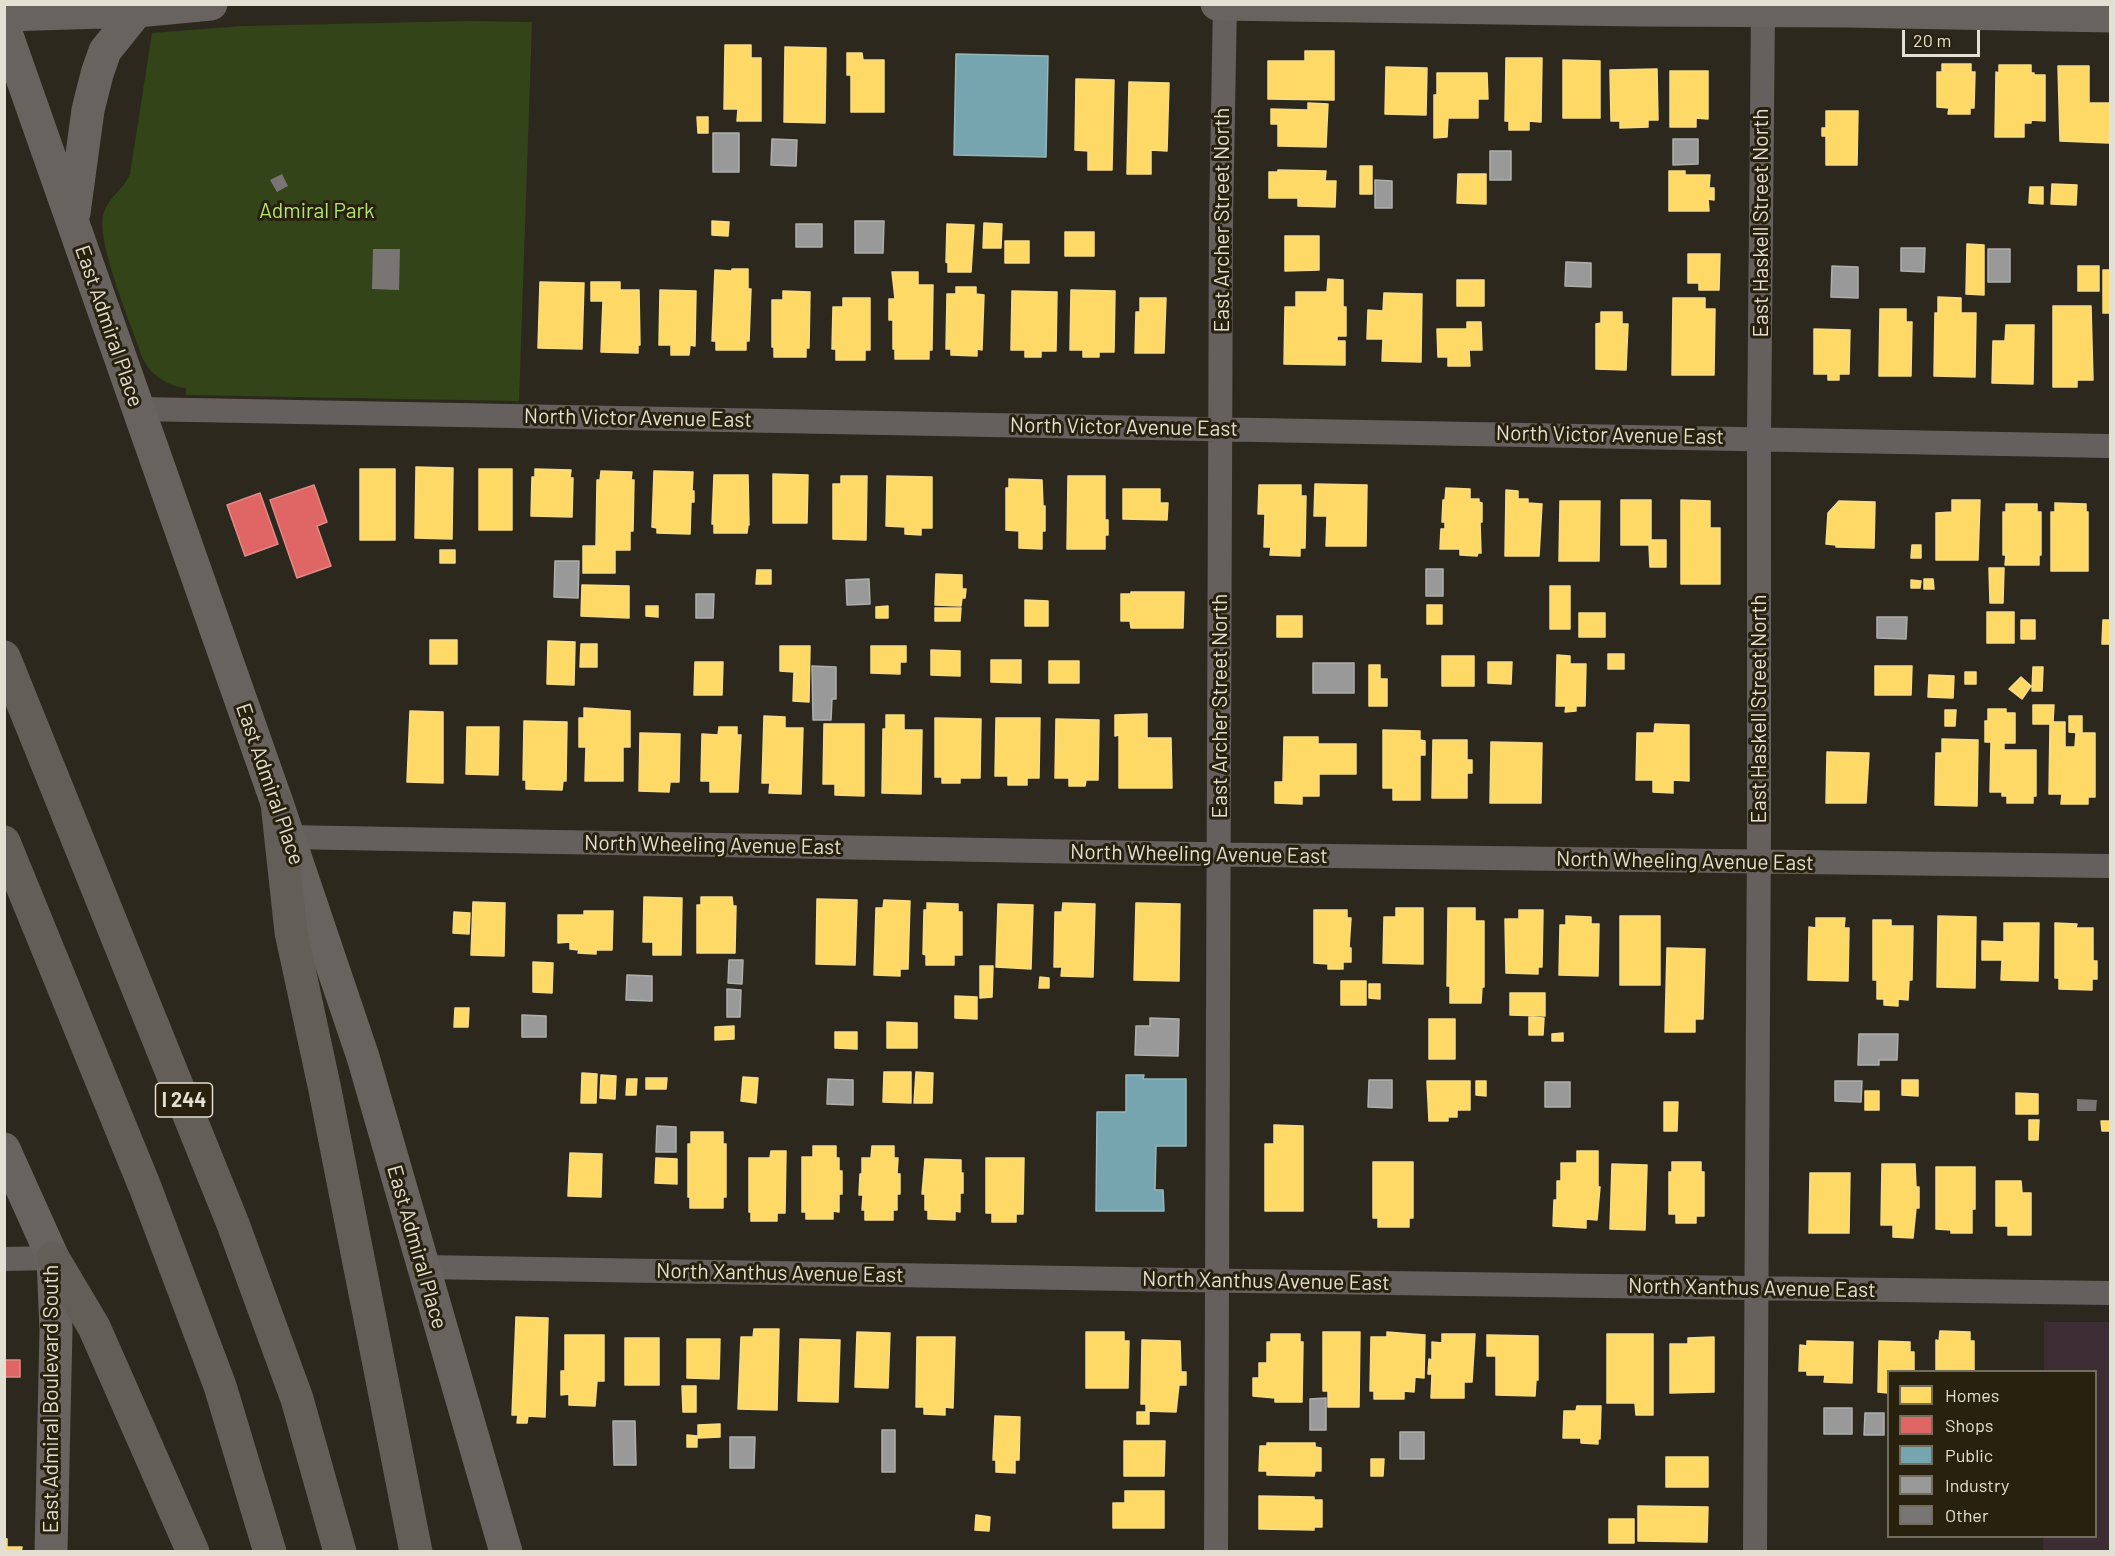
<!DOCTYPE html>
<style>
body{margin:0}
#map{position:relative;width:2115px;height:1556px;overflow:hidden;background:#2c281d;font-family:Barlow,sans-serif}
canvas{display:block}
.frame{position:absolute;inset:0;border:6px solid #e3dfd3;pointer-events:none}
.legend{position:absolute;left:1887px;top:1370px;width:210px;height:168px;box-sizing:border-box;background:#28210e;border:2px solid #736d5d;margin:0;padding:8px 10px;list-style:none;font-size:18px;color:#e3dfd3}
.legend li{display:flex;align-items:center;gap:12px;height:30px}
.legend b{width:30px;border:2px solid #736d5d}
.scale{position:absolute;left:1902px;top:30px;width:78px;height:27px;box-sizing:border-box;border:3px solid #e3dfd3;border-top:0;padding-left:8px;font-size:18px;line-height:21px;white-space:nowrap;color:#e3dfd3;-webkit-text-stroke:4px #28210e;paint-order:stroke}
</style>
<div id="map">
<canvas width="2115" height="1556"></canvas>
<div class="frame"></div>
<ul class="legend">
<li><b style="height:16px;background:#ffd966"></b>Homes</li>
<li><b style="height:16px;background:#e06666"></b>Shops</li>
<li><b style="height:16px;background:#76a5af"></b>Public</li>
<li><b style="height:16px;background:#999"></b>Industry</li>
<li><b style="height:16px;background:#797574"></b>Other</li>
</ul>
<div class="scale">20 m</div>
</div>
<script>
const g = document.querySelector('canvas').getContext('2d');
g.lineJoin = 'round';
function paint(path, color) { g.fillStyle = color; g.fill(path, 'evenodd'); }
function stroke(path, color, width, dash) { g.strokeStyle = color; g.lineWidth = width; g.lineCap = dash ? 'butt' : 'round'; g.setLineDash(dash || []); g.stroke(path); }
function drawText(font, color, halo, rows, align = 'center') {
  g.font = font + ' Barlow,sans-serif'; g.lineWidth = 6; g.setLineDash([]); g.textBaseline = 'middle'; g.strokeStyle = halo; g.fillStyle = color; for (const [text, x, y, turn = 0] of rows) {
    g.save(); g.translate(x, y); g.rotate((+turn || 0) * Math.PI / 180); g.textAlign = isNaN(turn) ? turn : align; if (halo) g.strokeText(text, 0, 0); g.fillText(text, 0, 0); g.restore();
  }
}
paint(new Path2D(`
 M2044 1322H2110V1551L2043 1550V1537L2096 1536V1372L2044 1371Z`), '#3c2c34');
paint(new Path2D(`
 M469 21 532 22 519 401 186 395V388C168 386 151 376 143 359 133 329 94 239 104 212 109 197 124 189 130 174L152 33 243 26Z`), '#344419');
const homes = new Path2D(`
 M725 45H751V58H761V121H737L738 109H724Z
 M785 47 826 48 825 123 784 122Z
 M1305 51H1334V100L1268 99V61H1305Z
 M847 53H862L863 60H884V112H851V75H847Z
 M1506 58H1542L1541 122 1529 121V130H1509V121H1505Z
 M1563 60 1600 61V118H1563Z
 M1942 64H1971V72H1975L1974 108H1970V114H1948L1949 108 1937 107V72H1942Z
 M1999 65H2031V73H2034V75H2045V121L2031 120V123H2024V137H1995L1996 72 1999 73Z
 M2058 66H2089V103H2110L2109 143 2060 141Z
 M1386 67 1427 68 1426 115 1385 114Z
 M1657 69 1658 120H1648V127L1620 128V121H1611L1610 70Z
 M1670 71H1708V119L1696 118V127H1670Z
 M1437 73H1487L1488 99H1478V118H1448L1447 137 1434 138V95H1437Z
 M1076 79 1114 80 1112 170H1088V151L1075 150Z
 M1129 82 1169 83 1167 151 1151 150V174H1127Z
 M1308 103 1328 104 1326 147 1278 146V124H1271V109L1308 110Z
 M1826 111H1858L1857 165H1826V136H1822V128H1826Z
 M697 117H708V133H698Z
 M1360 166H1372V194H1360Z
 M1278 170 1326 171 1325 181H1336L1335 207 1298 206V198H1269V172H1278Z
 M1669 171H1685V175H1710L1709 188H1714V200L1708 199 1709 211H1669Z
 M1458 174H1486V204L1457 203Z
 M2052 184 2077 185 2076 205 2051 204Z
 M2030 187H2043V204L2029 203Z
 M712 221 729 222 728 236 712 235Z
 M984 223 1002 224 1001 248H983Z
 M947 224 974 225 971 272H948V263L946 262Z
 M1065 232H1094V256H1065Z
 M1285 236H1319V270L1285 271Z
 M1005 241H1029V263H1005Z
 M1967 244 1984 245V295L1966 294Z
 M1688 254H1720L1719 290H1699V283H1688Z
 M2078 266H2099V291H2078Z
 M732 269H748V289H751L749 341H746V350H716V341H712L715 270 732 271Z
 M2103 270H2110V313H2103Z
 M892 272H918V285H933L932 350H929V359H895V349H893V320H889V299H895Z
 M1328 279 1343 280V307H1346V336H1337V341H1345V365L1284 364 1285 307H1296V292H1327Z
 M1457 280H1484V306H1457Z
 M540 282 584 283 582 349 538 348Z
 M591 282H620V290H639L640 345H638V353L601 352 603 301H591Z
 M956 287H976V294L984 295 982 350 977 349V356L951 355V349H946L947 294H956Z
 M660 290 696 291 695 346 690 345 689 355H671V345H659Z
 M1071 290 1115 291 1114 352H1099V357H1083V350H1070Z
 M783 291 810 292 809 348H806V357H774V347H772V300H783Z
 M1012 291 1057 292 1056 351H1041V357H1025V350H1011Z
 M1384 293 1422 294 1421 362 1382 361 1383 339H1367L1368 310 1383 311Z
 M1938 297 1961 298V313H1976L1975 377 1934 376 1935 313H1938Z
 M843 298H870V350H865V360H836V349H832L833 307H843Z
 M1140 298H1166L1164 353H1135L1136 312H1140Z
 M1673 298H1705V309H1715L1714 375H1672Z
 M2053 306H2091L2093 380H2077V387H2053Z
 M1880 309H1906V322H1912L1911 376H1879Z
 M1601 312H1622V324H1628L1626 370 1596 369V324L1601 323Z
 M1467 322H1481L1482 350H1469L1470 366H1448V357H1438L1437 329H1467Z
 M2006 325H2034L2033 384 1992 383 1993 341H2005Z
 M1814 329 1850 330 1849 374H1839V380H1828V374H1814Z
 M416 467 453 468 452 539 415 538Z
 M360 469H395V540H360Z
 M479 469H512V530H479Z
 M535 469 571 470 570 478H573L572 517 531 516 532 477H535Z
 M601 471 632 472 631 480H634L633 531H630V550H615V573H583V546H596L597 480H600Z
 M654 471 693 472 692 491H694V502H691L690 534 657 533V528L652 527Z
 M773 474 808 475 807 523H773Z
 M714 475H748L749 525H748L747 533H714V524H712Z
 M841 476H867L866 540 833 539V484H841Z
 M887 476 932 477V528H921V535L905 534V527L886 526Z
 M1068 476H1105V520H1108V535H1105V549H1067Z
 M1009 479 1042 480 1043 506H1045V531H1042V549L1019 548V531L1006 530V488H1009Z
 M1315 484 1367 485 1366 546H1326L1327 516H1314Z
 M1259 485H1301V496H1306L1305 548H1300V556L1270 555 1271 547H1264L1265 514H1258Z
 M1446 488 1470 489V499H1479V502L1482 503V522H1480L1481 553H1478L1477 556 1460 555V549H1440L1441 529H1445V522H1442L1443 500H1445Z
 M1123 489H1160V503H1168L1167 520 1123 519Z
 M1506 490 1518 491V499H1528V503L1542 504 1539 556H1505Z
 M1621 500H1651V540H1666V567H1650L1649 545H1621Z
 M1681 500 1710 501V528H1720V584H1681Z
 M1952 500H1980L1978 560H1936V513L1952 512Z
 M1560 501H1600L1599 561H1559Z
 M1839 501 1875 502 1874 548 1836 547V545L1826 544 1828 513Z
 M2055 503 2086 504V512H2088V571H2051V512H2055Z
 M2006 504H2037V512H2041V555H2039V565H2005L2006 555H2003V512H2006Z
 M1912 545H1921V558H1911Z
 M440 550H455V563H440Z
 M1989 568H2004L2003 603H1990Z
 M757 570H771V584H756Z
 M936 574 962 575V589H966L965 598H962L961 606 935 605Z
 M1924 579H1933L1934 589H1924Z
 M1911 580 1921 581 1920 588H1911Z
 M582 585 629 586V618L581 616Z
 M1550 586H1570V629H1550Z
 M1131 592H1184L1183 628H1131L1130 621H1121V594H1131Z
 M1025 600 1048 601V626H1025Z
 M1427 605H1442V624H1427Z
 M646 606H658V617L646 616Z
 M888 606V618H876V607Z
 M935 608H961L960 621H935Z
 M1987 612H2014V643H1987Z
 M1579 613H1605V637H1579Z
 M1277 616H1302V637H1277Z
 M2021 620H2035V639H2021Z
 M2103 620H2110V644H2102Z
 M430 640H457V664H430Z
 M548 641 575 642 574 685 547 684Z
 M581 644H597V667H580Z
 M780 646H810L809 702 793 701 794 672 780 671Z
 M871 646H906V662H900V674L871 673Z
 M931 650 960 651V676L931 675Z
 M1608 654H1624V669H1608Z
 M1557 655 1570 656V664H1586L1585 706H1576V711L1565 712 1566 706H1556Z
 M1442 656H1474V686H1442Z
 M991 660H1021V683L991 682Z
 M1049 661H1079V683H1049Z
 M695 662H723L722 695H694Z
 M1488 662H1512L1511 684 1488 683Z
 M1369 665H1380V679H1387V706H1369Z
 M1875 666H1912L1911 695H1875Z
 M2033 667H2043L2042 691H2032Z
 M1965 672H1976V684H1965Z
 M1929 675 1954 676 1953 698 1928 697Z
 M2021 677 2031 686 2022 699 2009 689Z
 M2033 705H2054L2053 722H2065V747H2075L2076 733H2095V797H2088V804H2061L2062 794H2049L2050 724H2033Z
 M584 708 630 711V747H623V781H585L586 747H579V718H584Z
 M1988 709H2006V713H2015V743H2004V750H2036V796H2033V803H2007V796H2002V792H1990L1991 742H1985V721H1988Z
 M1945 710H1956L1955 726H1945Z
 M410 711 443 712V783L407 782Z
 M1147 714V738H1171L1172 788H1119V735L1115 736V715Z
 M886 715H904V730H922L921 794 882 793 883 729H886Z
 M764 716 785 717V728H803L801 794 769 793 770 783H762Z
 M2069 716H2082V733L2069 732Z
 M935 718 981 719 980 778H960V783H942V777H935Z
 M996 718H1040L1039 778H1027V785H1008V776H995Z
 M1056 719 1099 720 1098 780H1086L1085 786H1069V778H1055Z
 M524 721 567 722 566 781H563L562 790 526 789V780H523Z
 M824 724H864V796L835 795V784H823Z
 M1655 724 1689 725V781L1673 780V793L1653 792V780H1636L1637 733H1654Z
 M467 727H499L498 775 466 774Z
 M719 727H737V735H741L738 792H710V781H701L702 734 718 735Z
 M1383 730 1420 731V740L1425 741V755H1420V800H1393V788H1383Z
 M640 733 680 734 679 782H670L669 792 639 791Z
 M1284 737H1318V744H1356V774H1319V796H1302V804L1275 803V782H1283Z
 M1942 739 1978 740 1977 806 1935 805 1936 753H1942Z
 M1433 740H1467V760H1472V773H1467V798H1432Z
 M1491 742 1542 743 1541 803H1490Z
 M1827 752 1869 753 1866 803H1826Z
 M644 897 682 898 681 955H653V942H643Z
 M701 897H732L733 906H736L735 953H697V905H701Z
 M817 899 857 900 855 965 816 964Z
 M884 900 910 901 908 969H900V976L874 975 876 908H883Z
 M473 902 505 903 504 956 471 955Z
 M927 903 958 904V912H962V955H954V965H926V955L923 954 924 910H927Z
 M1063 903 1095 904 1093 977 1061 976 1062 967H1054L1055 912H1062Z
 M1136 903 1180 904 1179 981 1134 980Z
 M998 904 1033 905 1031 969 996 967Z
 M1396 908H1423V964L1383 963 1384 917H1396Z
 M1448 908H1475V921H1484V987H1482L1481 1003H1450V986H1447Z
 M1314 910H1347V918H1351L1349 948H1351V962H1343V969H1328V964L1314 963Z
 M1519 910H1543L1542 967H1538V974L1506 973 1505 919H1519Z
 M584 911H613L612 950H596V954L578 953 579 950 570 949V942L558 943V915H584Z
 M454 912 470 913 469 934 453 933Z
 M1566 916 1591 917V924H1599L1598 976 1559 975 1560 925H1566Z
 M1620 916H1660V985H1620Z
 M1938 916 1976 917 1975 988 1937 987Z
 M1816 918H1845L1844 928H1849L1848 981 1808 980 1809 927 1816 928Z
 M1873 920H1891V926H1913L1912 980H1909L1908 1000 1898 999V1006L1884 1005V999H1877V980H1873Z
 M2004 923H2039L2038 981 2001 980 2002 960H1982V941L2004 942Z
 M2055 923 2077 924 2076 928H2093V961H2097V979H2092V990L2059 989V978H2055Z
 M1667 948 1705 949 1703 1019H1695V1032H1665Z
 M533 962 553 963 552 993 533 992Z
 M980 966H993L992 997 980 998Z
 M1040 977 1049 978V988H1039Z
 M1341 981H1366V1005H1341Z
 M1369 984H1380V999L1369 998Z
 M1510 993H1545V1016L1510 1015Z
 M955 996 977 997V1019L955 1018Z
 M455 1008H469L468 1027H454Z
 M1529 1017 1544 1018 1543 1035H1529Z
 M1429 1019H1455V1059H1429Z
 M887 1022 917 1023V1048H887Z
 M734 1026V1039L715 1040V1027Z
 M835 1032H857V1049L835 1048Z
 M1563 1033V1041H1552V1034Z
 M884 1072H911V1103L883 1102Z
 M916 1072 933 1073 932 1103H914Z
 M582 1073 597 1074 596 1103H581Z
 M601 1075 616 1076 615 1099 600 1098Z
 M743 1077 758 1078 756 1103 741 1101Z
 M646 1078H667L666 1089H646Z
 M627 1079H637L636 1095H626Z
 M1902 1080H1918V1096L1902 1095Z
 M1427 1081H1470V1110H1457V1117H1448V1121H1429Z
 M1476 1081H1486V1096L1476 1095Z
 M1865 1091H1879V1110H1865Z
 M2016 1093 2038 1094V1114H2016Z
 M1664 1102H1678L1677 1131H1664Z
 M2029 1120H2039L2038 1140H2029Z
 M2101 1121H2110V1131H2102Z
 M1274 1125 1303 1126V1211H1265V1144H1274Z
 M691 1132H723V1144H726V1197H723V1208H690V1197H688V1144H691Z
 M813 1146H836V1158H839V1171H842V1194H839V1212L833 1211V1219H806V1212H802V1157H813Z
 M872 1146H894V1158H898L897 1174H900V1194H897V1210H893V1220H865V1210H862L863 1195H859L860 1174H862V1158H871Z
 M771 1151H786L785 1213H777V1221H751V1212H749V1158H770Z
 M1577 1151H1598V1187H1600L1597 1220 1586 1219V1228L1553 1226 1554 1200H1557V1181H1561V1163H1577Z
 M570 1153 602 1154 601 1197 568 1196Z
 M656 1158 677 1159V1184L655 1183Z
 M986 1158H1024L1023 1214H1016V1222H992V1213H986Z
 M925 1159 961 1160V1173H963V1193H960V1212L955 1211V1220L928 1219V1210H925V1194H922Z
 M1373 1162H1413V1218H1409V1227H1378V1218H1373Z
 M1672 1162H1701V1172H1704V1216H1696V1223H1676V1214H1669V1172H1672Z
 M1612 1164 1647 1165 1645 1230 1610 1229Z
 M1882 1164H1915L1916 1187H1919V1208H1916L1913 1238 1893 1237V1225H1881Z
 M1936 1167H1975V1209H1972V1233H1951V1230L1936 1229Z
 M1810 1173H1850L1849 1233H1809Z
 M1996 1181H2021L2022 1193H2031V1235H2008V1226H1996Z
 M516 1317 548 1318 545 1417 528 1416 527 1423H517L518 1415H512Z
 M754 1329H779L777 1410 738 1409 741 1337H753Z
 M1940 1331 1970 1332V1341H1974V1372H1936V1340L1939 1341Z
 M857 1332 890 1333 888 1388 855 1387Z
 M1086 1332H1124V1341H1129L1128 1388H1086Z
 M1323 1332H1360L1359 1407H1328V1391H1323Z
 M1387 1332 1425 1335 1424 1378 1415 1377 1414 1392 1404 1391V1399H1374V1391H1370L1371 1337H1387Z
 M1271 1334H1300V1342H1303L1302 1402H1275V1398L1253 1396V1378H1259V1363H1267V1342H1271Z
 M1442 1334H1475L1472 1382H1464V1398H1431L1432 1374H1428L1429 1359 1432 1360V1342L1442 1343Z
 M1607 1334H1653V1415H1636L1635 1403H1607Z
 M565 1335H604V1381H597L595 1406 569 1405V1394L561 1395V1371H565Z
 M1487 1335 1538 1336V1380H1536L1535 1396 1496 1395V1356H1487Z
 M917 1337H955L953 1408 945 1407V1415L924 1414V1407H916Z
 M1714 1337V1392L1670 1393V1344H1688V1338Z
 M625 1338H659V1385H625Z
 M687 1339H720L719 1379 687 1378Z
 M800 1339 840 1340 838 1402 798 1401Z
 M1142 1340 1180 1341 1181 1372H1186V1385H1179L1176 1412 1146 1411V1404H1141Z
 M1807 1341 1853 1342 1852 1383 1824 1382 1825 1375H1807V1371H1799L1800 1345 1807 1346Z
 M1879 1341 1910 1342V1352H1914V1372H1888V1393L1878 1392Z
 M682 1386H696V1412H683Z
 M1577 1406H1601L1600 1439H1598V1444L1581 1443V1438H1563L1564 1411H1576Z
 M1137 1412H1149V1424H1137Z
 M995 1416 1020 1417 1019 1460H1015V1473L996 1472V1460H993Z
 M720 1424V1437L698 1438V1425Z
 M687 1435 697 1436V1447H687Z
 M1124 1441H1165L1164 1476H1124Z
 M1267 1443H1315V1447L1321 1448V1471H1315L1314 1476 1267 1475V1471H1259L1260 1446H1267Z
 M1666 1457H1708V1487H1666Z
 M1371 1459H1384L1383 1476H1371Z
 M1125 1491H1164V1528H1113V1503H1125Z
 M1259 1496 1314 1497V1500H1322V1527H1314V1530L1259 1529Z
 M1638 1506 1708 1507 1707 1542 1638 1541Z
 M976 1515 990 1517 989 1531 975 1530Z
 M1609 1519H1634V1543H1609Z
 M4 1538 7 1539V1547H22L21 1552H4Z`);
paint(homes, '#ffd966');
stroke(homes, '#f7db87', 1.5);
const shops = new Path2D(`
 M314 485 327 522 317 526 331 566 297 578 270 500Z
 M260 493 278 544 245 556 227 505Z
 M4 1360H20V1377H4Z`);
paint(shops, '#e06666');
stroke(shops, '#e18a87', 1.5);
const public = new Path2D(`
 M956 54 1048 56 1046 157 954 155Z
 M1126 1075H1144L1143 1079H1186V1146H1156L1155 1190H1163L1164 1211H1096L1097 1112H1126Z`);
paint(public, '#76a5af');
stroke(public, '#97b6ba', 1.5);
const industry = new Path2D(`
 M713 133H739V172H713Z
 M772 139 797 140 796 166 771 165Z
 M1673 139H1698V164L1673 165Z
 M1490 151H1511V180H1490Z
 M1375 180 1392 181V208H1375Z
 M855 221H884L883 253H855Z
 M796 224H822V247H796Z
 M1901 248H1925L1924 272 1901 271Z
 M1988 249H2010V282H1988Z
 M1566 262 1591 263V287L1565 286Z
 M1832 266 1858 267V298L1831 297Z
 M555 561H579L578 598 554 597Z
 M1426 569H1443V596H1426Z
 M869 579 870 604 847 605 846 580Z
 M696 594H714L713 618H696Z
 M1877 617H1907L1906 639 1877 638Z
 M1313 663H1354V693H1313Z
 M812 666 836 667V699H832L831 720H813Z
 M729 960H743L742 984 728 983Z
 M627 975 652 976V1001L626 1000Z
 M727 989 741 990 740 1017H727Z
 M522 1015 546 1016V1037H522Z
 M1150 1018 1179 1019 1178 1056 1135 1055 1136 1026H1150Z
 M1859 1034H1898L1897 1060H1879V1065H1858Z
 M828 1079 853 1080V1105L827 1104Z
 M1369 1080H1392V1108L1368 1107Z
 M1835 1081H1862L1861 1102 1835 1101Z
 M1545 1082H1570V1107H1545Z
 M657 1126 676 1127V1152H656Z
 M1326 1398V1430H1310V1399Z
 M1824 1408H1852V1434H1824Z
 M1865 1413H1884V1435H1864Z
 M613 1421H635L636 1465H614Z
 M882 1430H895V1472H882Z
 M1400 1432H1424V1459H1400Z
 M730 1437H755L754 1468H730Z`);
paint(industry, '#999');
stroke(industry, '#afaeaa', 1.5);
paint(new Path2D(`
 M282 174 288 186 277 192 270 180Z
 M373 249H400L399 290 372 289Z
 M2077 1099 2097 1100 2096 1111H2077Z`), '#797574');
stroke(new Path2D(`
 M138 409 2110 446
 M288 837 1254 855 2110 866
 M4 1259 53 1258
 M422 1267 1244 1281 2110 1293
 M1216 1552 1221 219 1225 4
 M1755 1552 1759 825V438L1763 10`), '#65605e', 24);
stroke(new Path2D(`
 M1217 4 1640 10 1847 11 2110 16
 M4 15 137 11 211 4
 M4 27 277 803 363 1057 506 1552
 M74 213 88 110 97 74 105 51 137 11
 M4 1149 53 1258 56 1330 51 1552`), '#68635e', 33);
stroke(new Path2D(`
 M4 657 233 1224 297 1399 340 1552
 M277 803 291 932 325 1090 416 1552
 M4 842 145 1187 220 1386 270 1552
 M53 1258 94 1327 193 1552`), '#635e58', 33);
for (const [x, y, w] of [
 [184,1100,57]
]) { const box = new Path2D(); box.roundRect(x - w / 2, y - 17, w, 34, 4.5); g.fillStyle = '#28210e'; g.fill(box); stroke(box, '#e3dfd3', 1.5); }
drawText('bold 20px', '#e3dfd3', null, [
 ["I 244",184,1100]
]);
drawText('21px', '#b3e46f', '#28210e', [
 ["Admiral Park",317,211]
]);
drawText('21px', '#e3dfd3', '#28210e', [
 ["East Archer Street North",1222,220,-90],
 ["East Haskell Street North",1761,223,-90],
 ["East Admiral Place",109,326,71],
 ["North Victor Avenue East",638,418,1],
 ["North Victor Avenue East",1124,427,1],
 ["North Victor Avenue East",1610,435,1],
 ["East Archer Street North",1220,706,-90],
 ["East Haskell Street North",1759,709,-90],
 ["East Admiral Place",270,784,71],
 ["North Wheeling Avenue East",713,845,1],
 ["North Wheeling Avenue East",1199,854,1],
 ["North Wheeling Avenue East",1685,861,1],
 ["East Admiral Place",417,1247,74],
 ["North Xanthus Avenue East",780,1273,1],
 ["North Xanthus Avenue East",1266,1281,1],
 ["North Xanthus Avenue East",1752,1288,1],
 ["East Admiral Boulevard South",51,1399,-90]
]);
</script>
